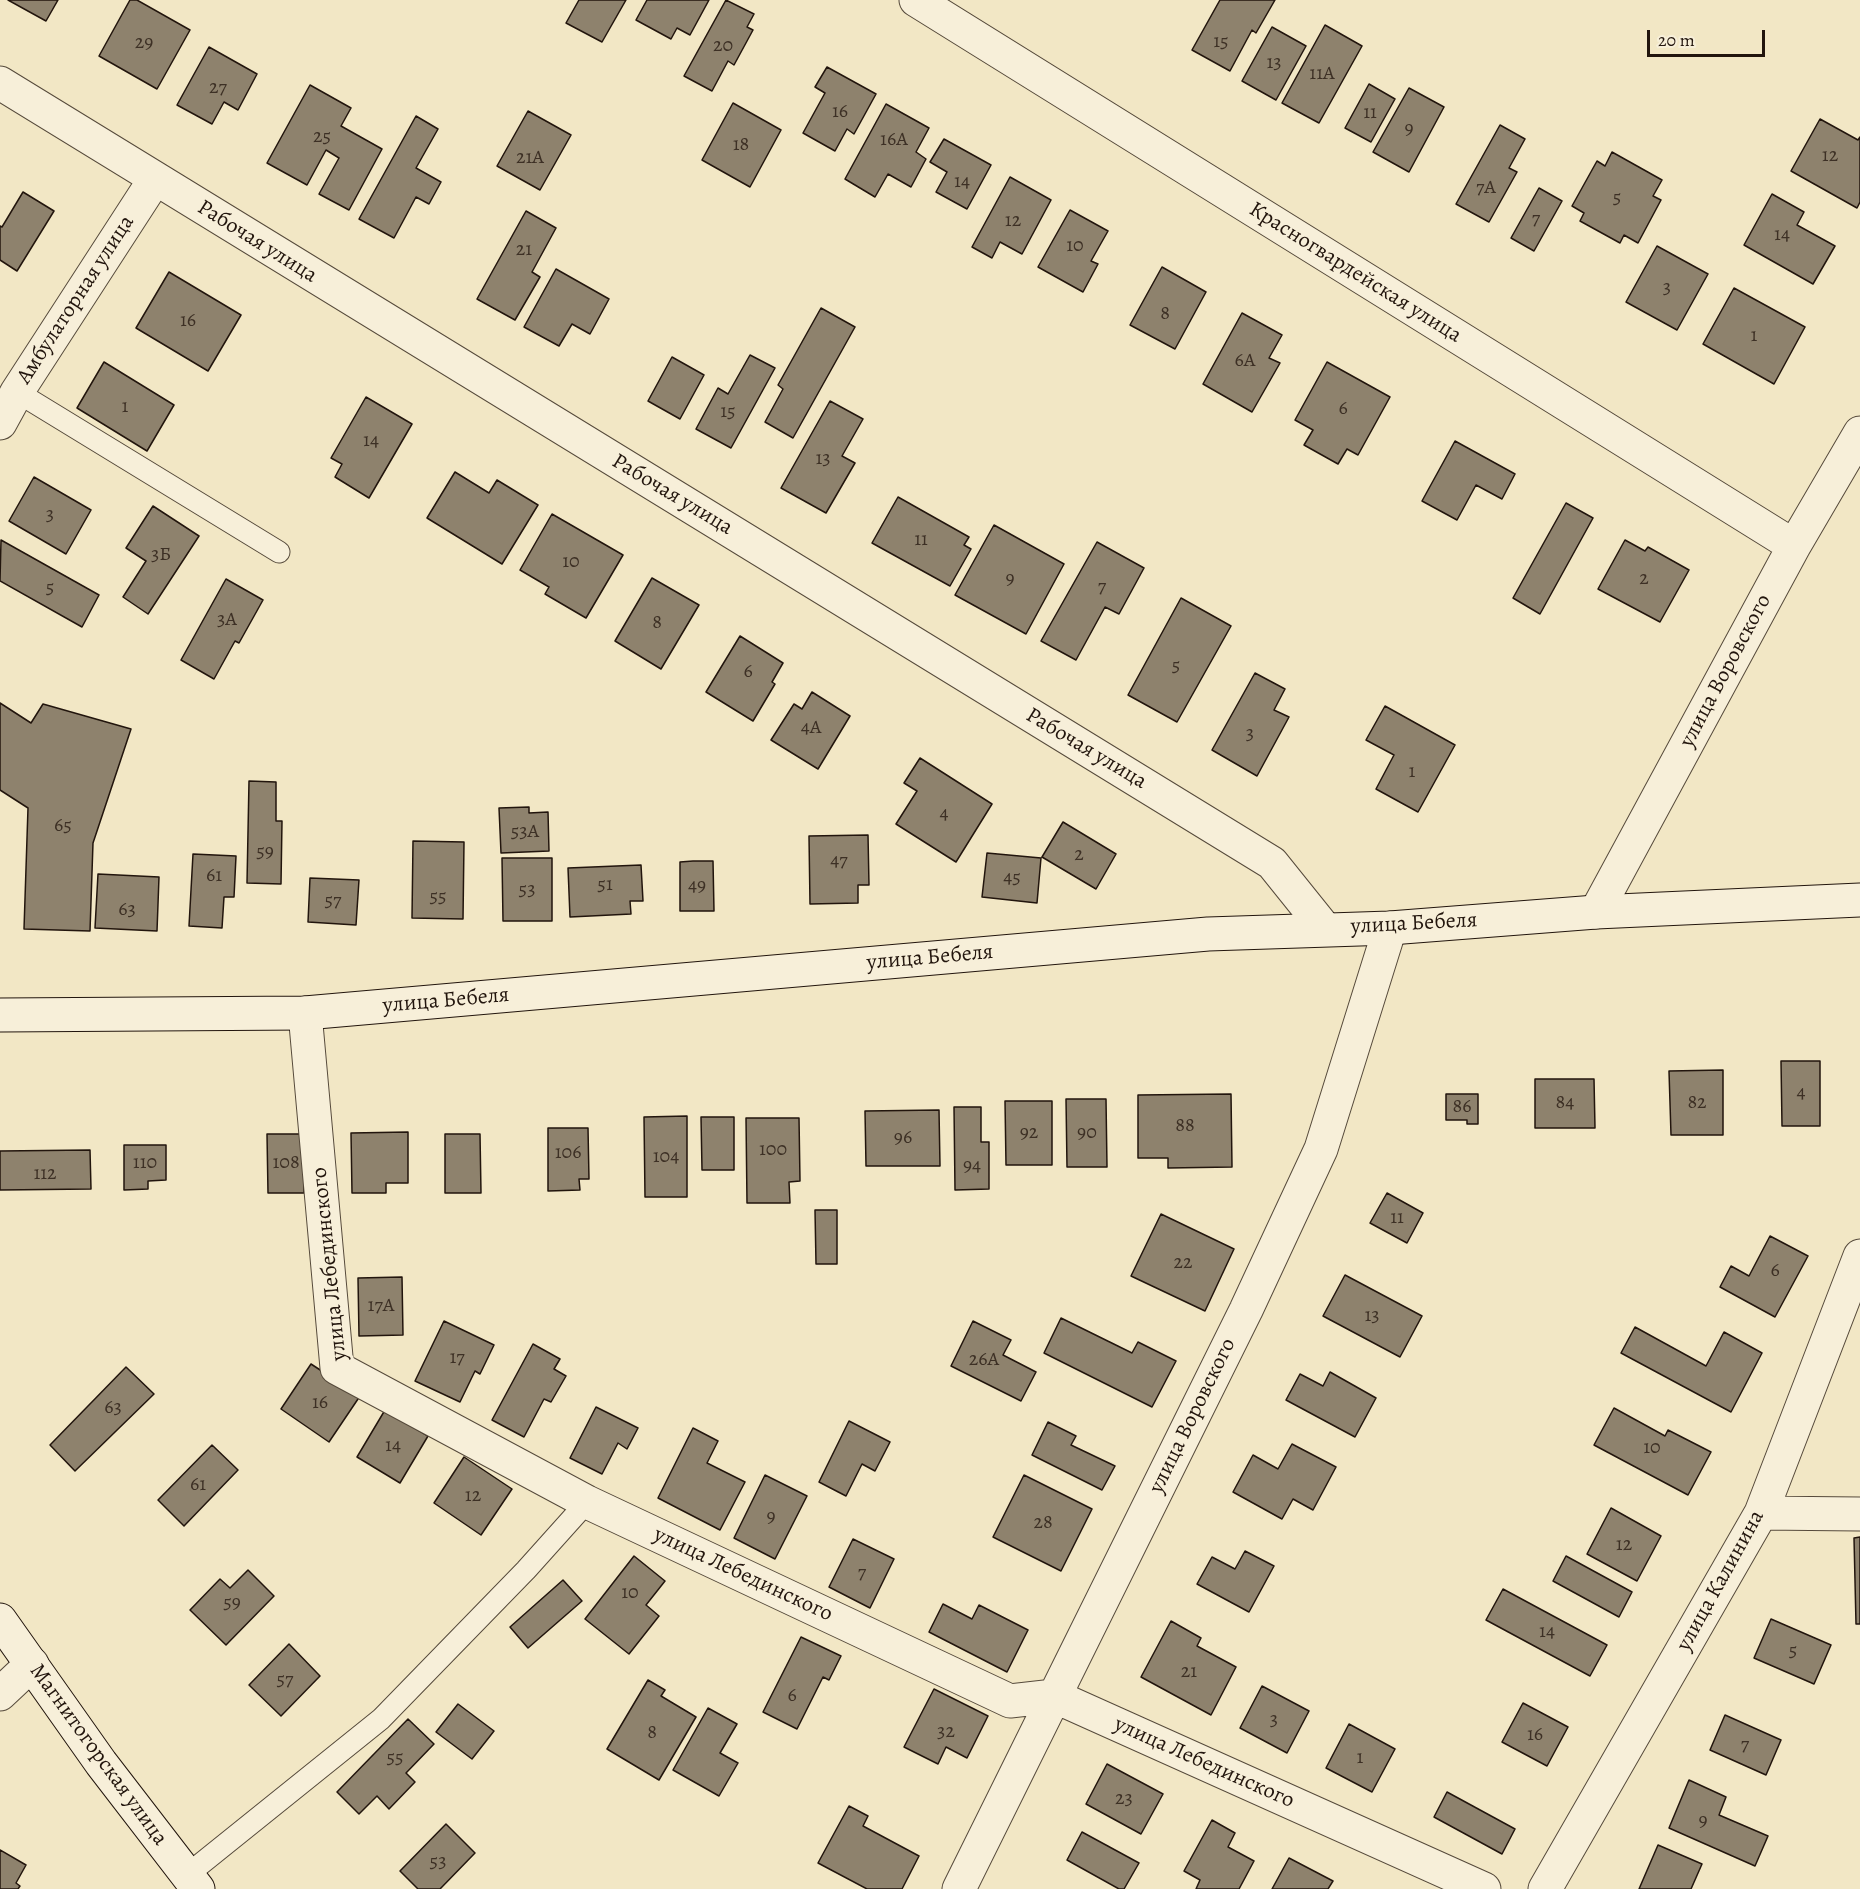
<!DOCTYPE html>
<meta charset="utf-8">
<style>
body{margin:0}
#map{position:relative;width:1860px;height:1889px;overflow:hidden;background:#f2e7c5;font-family:Alegreya,serif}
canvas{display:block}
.scale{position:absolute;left:1647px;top:30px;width:118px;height:27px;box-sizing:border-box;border:3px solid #22150d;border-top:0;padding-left:8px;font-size:18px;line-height:21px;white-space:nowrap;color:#22150d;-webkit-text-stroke:4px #f7efd9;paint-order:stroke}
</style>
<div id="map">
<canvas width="1860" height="1889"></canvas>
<div class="scale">20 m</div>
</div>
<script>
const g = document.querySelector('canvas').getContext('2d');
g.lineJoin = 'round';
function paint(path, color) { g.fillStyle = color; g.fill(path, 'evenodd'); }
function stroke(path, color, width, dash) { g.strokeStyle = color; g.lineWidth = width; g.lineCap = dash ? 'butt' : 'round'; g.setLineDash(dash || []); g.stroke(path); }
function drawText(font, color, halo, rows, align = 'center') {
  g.font = font + ' Alegreya,serif'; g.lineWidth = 6; g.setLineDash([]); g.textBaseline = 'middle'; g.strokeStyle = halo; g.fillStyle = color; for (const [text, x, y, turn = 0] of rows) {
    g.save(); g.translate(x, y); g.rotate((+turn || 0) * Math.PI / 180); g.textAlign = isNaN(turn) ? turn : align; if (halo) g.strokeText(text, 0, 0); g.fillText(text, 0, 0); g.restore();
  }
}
const building = new Path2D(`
 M8 0H58L46 21Z
 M130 0H137L190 30 157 89 99 56Z
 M579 0H626L602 42 566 23Z
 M647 0H709L690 35 677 28 671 39 636 20Z
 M726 0 754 14 747 27 753 30 734 65 728 61 712 91 684 76Z
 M1220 0H1275L1256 33 1252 30 1230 71 1192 50Z
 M1325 25 1362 46 1319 123 1282 103Z
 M1272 27 1306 46 1276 100 1242 81Z
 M209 47 257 74 238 110 224 102 212 124 177 105Z
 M827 67 876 94 854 134 847 129 835 151 803 133 825 93 815 87Z
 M1369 84 1395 99 1371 142 1345 128Z
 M310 85 351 108 341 126 382 149 349 210 319 194 339 158 326 150 307 185 267 163Z
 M1409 88 1444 107 1409 172 1373 152Z
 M733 103 781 130 750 187 702 160Z
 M886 104 929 128 916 152 926 159 911 187 888 174 875 197 845 179Z
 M528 111 571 135 540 190 497 166Z
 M416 116 438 129 416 168 441 182 429 204 416 197 394 238 359 219Z
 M1820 119 1858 140 1860 137V202L1857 208 1791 171Z
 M1500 125 1525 139 1509 168 1517 172 1489 222 1456 204Z
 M944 139 991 165 967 209 936 192 947 172 930 162Z
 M1612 152 1662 180 1653 196 1661 200 1638 243 1624 235 1620 243 1580 221 1584 213 1572 206 1597 161 1605 166Z
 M1010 177 1051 200 1022 254 1000 242 992 258 972 247Z
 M1539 188 1562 201 1534 251 1511 238Z
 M23 192 54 211 17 271 0 260V226L2 227Z
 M1772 194 1804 212 1797 225 1835 246 1813 284 1744 245Z
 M1070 210 1108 231 1091 261 1098 264 1083 292 1038 267Z
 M526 211 556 228 532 272 540 277 515 320 477 299Z
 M1657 246 1708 274 1677 330 1626 302Z
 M1162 267 1206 292 1175 349 1130 325Z
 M556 269 609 299 590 334 572 324 559 346 524 327Z
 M169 272 241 315 208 371 136 328Z
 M1734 288 1805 327 1774 384 1703 344Z
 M821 308 855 327 793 438 765 422 783 389 778 385Z
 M1242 313 1282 335 1269 358 1280 363 1252 412 1203 384Z
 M750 355 775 368 731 448 696 429 718 388 728 394Z
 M672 357 704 375 680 419 648 401Z
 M104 362 174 405 147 451 77 408Z
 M1327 362 1390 397 1358 455 1347 449 1338 464 1304 445 1313 430 1295 420Z
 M366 397 412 424 369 498 335 477 342 464 331 458Z
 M830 401 863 419 842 456 855 463 826 513 781 488Z
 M1455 441 1515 474 1502 499 1476 485 1457 520 1422 501Z
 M455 472 489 493 497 480 538 505 502 564 427 518Z
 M34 477 91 510 66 554 9 521Z
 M898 497 969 537 964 545 971 549 950 586 872 543Z
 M1566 503 1593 518 1540 614 1513 598Z
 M153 506 199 536 148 614 123 597 146 561 126 548Z
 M552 514 623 555 586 618 545 594 549 587 520 570Z
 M994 525 1064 564 1026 634 955 595Z
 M1 540 99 595 82 627 0 581Z
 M1625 540 1645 551 1648 547 1689 570 1660 622 1598 589Z
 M1097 542 1144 568 1119 614 1105 607 1076 660 1041 641Z
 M652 578 699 605 661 669 615 641Z
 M226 579 263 600 239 643 235 641 214 679 181 660Z
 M1181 598 1231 626 1177 722 1128 695Z
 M740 636 783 663 772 682 775 684 753 721 706 692Z
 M1255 673 1285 689 1274 710 1289 717 1257 776 1212 750Z
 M812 692 850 716 818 769 771 740 794 704 802 709Z
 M0 703 31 723 43 704 131 729 93 843 90 931 24 929 28 808 0 790Z
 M1385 706 1455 745 1418 812 1376 789 1394 755 1366 740Z
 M920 758 992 804 956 862 896 824 917 791 904 783Z
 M249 781 276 782V821H282L281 884 247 883Z
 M529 807V813L548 812 549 851 501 853 499 808Z
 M1063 822 1116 854 1096 889 1042 857Z
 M868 835 869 885H858V903L810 904 809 836Z
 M413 841 464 842 463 919 412 918Z
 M987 853 1041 858 1037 903 982 897Z
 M193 854 236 856 234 897H224L222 928 189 926Z
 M502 858H552V921H503Z
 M693 861H713L714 911H680V862Z
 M641 865 643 901H630L631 914 570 917 568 868Z
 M98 874 159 877 157 931 95 928Z
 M310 878 359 880 356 925 308 922Z
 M1781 1061H1820V1126H1782Z
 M1723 1070V1135H1671L1669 1071Z
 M1535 1079H1594L1595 1128H1535Z
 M1231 1094 1232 1167 1168 1168V1158H1138V1095Z
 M1446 1094H1478V1124H1467V1120H1446Z
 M1066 1099H1106L1107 1167H1067Z
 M1005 1101H1052V1165H1006Z
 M954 1107H981V1142H989V1189L955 1190Z
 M939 1110 940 1166H866L865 1111Z
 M687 1116V1197H645L644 1117Z
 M701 1117H734V1170H702Z
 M746 1118H799L800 1181 789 1182 790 1203H747Z
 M548 1128H588L589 1179H579L580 1190 548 1191Z
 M408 1132V1183H386V1193H352L351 1133Z
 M267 1134H303L304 1193H268Z
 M445 1134H480L481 1193H445Z
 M124 1145H166V1180L148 1181V1189L124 1190Z
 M90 1150 91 1189 0 1190V1151Z
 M1387 1193 1423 1213 1407 1243 1370 1223Z
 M815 1210H837V1264H816Z
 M1161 1214 1234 1249 1205 1311 1131 1276Z
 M1770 1236 1808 1256 1775 1317 1720 1287 1731 1266 1749 1276Z
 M1345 1275 1422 1316 1400 1357 1323 1316Z
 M402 1277 403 1335 359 1336 358 1278Z
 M1061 1318 1132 1353 1138 1342 1176 1361 1152 1407 1044 1353Z
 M444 1321 494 1345 480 1374 475 1371 460 1402 415 1381Z
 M973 1321 1011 1340 1003 1355 1036 1372 1021 1401 951 1366Z
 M1635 1327 1706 1366 1724 1332 1762 1353 1731 1412 1621 1353Z
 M533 1344 560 1359 554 1369 566 1376 551 1402 544 1399 524 1437 492 1420Z
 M311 1364 360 1396 329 1442 281 1409Z
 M126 1367 154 1394 75 1471 50 1445Z
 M1330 1372 1376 1398 1355 1437 1286 1400 1300 1374 1323 1386Z
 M596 1407 638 1428 627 1449 618 1443 602 1474 570 1458Z
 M1614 1408 1665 1436 1668 1430 1711 1452 1688 1495 1594 1445Z
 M385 1410 428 1436 400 1483 357 1457Z
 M849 1421 890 1442 875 1471 862 1464 846 1496 819 1482Z
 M1048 1422 1076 1436 1071 1445 1115 1466 1102 1490 1032 1455Z
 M693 1428 718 1441 707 1463 745 1482 720 1530 658 1498Z
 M1292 1444 1336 1467 1313 1510 1293 1499 1282 1519 1233 1492 1253 1455 1278 1469Z
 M212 1445 238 1470 184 1526 158 1500Z
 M464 1457 512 1489 481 1535 434 1503Z
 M765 1475 807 1496 775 1559 734 1538Z
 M1024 1475 1092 1509 1061 1571 993 1537Z
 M1611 1508 1661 1536 1637 1581 1587 1554Z
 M1860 1537V1624H1856L1854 1538Z
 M853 1539 894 1559 870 1608 829 1587Z
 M1245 1551 1274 1566 1249 1612 1197 1584 1212 1557 1235 1569Z
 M634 1556 665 1581 646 1605 659 1616 629 1654 585 1619Z
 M1566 1556 1632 1592 1619 1617 1553 1581Z
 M248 1570 274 1596 226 1645 190 1610 220 1579 230 1588Z
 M563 1580 582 1601 528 1648 510 1627Z
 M1503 1589 1607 1645 1590 1676 1486 1620Z
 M943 1604 972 1619 979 1605 1028 1630 1007 1672 929 1632Z
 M1771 1619 1831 1645 1814 1684 1754 1658Z
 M1171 1621 1201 1638 1197 1646 1236 1667 1211 1715 1141 1677Z
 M801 1637 841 1656 829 1680 823 1677 797 1729 763 1712Z
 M289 1644 320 1676 281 1716 249 1685Z
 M648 1680 665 1690 661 1696 696 1717 659 1780 607 1749Z
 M1262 1686 1309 1711 1287 1753 1240 1728Z
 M934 1689 988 1716 967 1758 946 1747 938 1764 904 1747Z
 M1523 1703 1568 1727 1547 1766 1502 1742Z
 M458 1704 494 1731 472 1759 436 1732Z
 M708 1708 737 1724 720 1753 738 1763 719 1796 673 1770Z
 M1725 1715 1781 1740 1766 1775 1710 1750Z
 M408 1719 434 1744 406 1773 415 1782 389 1809 377 1796 359 1814 337 1792Z
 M1349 1724 1395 1749 1372 1792 1326 1768Z
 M1107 1764 1163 1794 1141 1834 1086 1804Z
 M1689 1780 1726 1797 1719 1815 1768 1836 1755 1866 1669 1828Z
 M1447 1792 1515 1829 1502 1854 1434 1817Z
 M849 1806 868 1816 863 1826 919 1856 902 1889H867L818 1863Z
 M1212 1820 1235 1833 1228 1847 1254 1861 1239 1889H1196L1200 1880 1184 1871Z
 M446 1824 475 1853 440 1889H418L400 1871Z
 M1082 1832 1139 1863 1124 1889H1119L1067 1860Z
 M1658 1845 1702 1864 1691 1889H1639Z
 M0 1850 26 1865 16 1883 20 1886 18 1889H0Z
 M1289 1858 1333 1881 1328 1889H1272Z`);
paint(building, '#8e826d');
stroke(building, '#22150d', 1.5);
const lane = new Path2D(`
 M17 392 279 552
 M187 1875 381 1719 526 1570 587 1502`);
const street = new Path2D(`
 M916 0 1794 546
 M0 83 1272 863 1325 929
 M0 423 17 392 155 179
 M1596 912 1794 546 1860 433
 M305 1013 337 1368 587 1502 1010 1701 1054 1696 1484 1889
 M1761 1513 1860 1514
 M0 1694 32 1664
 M959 1889 1246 1310 1321 1149 1390 928
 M1545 1889 1761 1513 1860 1256`);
const secondary = new Path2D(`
 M0 1015 305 1013 1208 934 1390 928 1596 912 1860 900
 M0 1620 101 1763 198 1889`);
stroke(lane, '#564a3b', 23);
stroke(street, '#564a3b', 35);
stroke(secondary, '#22150d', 35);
stroke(lane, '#f7efd9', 21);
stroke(street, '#f7efd9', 33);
stroke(secondary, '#f7efd9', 33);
drawText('20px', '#3d3025', null, [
 ["15",1221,42],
 ["29",144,43],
 ["20",723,46],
 ["13",1274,63],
 ["11А",1322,74],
 ["27",218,88],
 ["16",840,112],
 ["11",1370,113],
 ["9",1409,129],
 ["25",322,137],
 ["16А",894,140],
 ["18",741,145],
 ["12",1830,156],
 ["21А",530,158],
 ["14",962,182],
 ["7А",1486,188],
 ["5",1617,198],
 ["7",1536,219],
 ["12",1013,221],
 ["14",1782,235],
 ["10",1075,246],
 ["21",524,250],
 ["3",1667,288],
 ["8",1165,314],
 ["16",188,321],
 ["1",1754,336],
 ["6А",1245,361],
 ["1",125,407],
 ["6",1343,409],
 ["15",728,412],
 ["14",371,441],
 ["13",823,459],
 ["3",50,515],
 ["11",921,540],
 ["3Б",161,555],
 ["10",571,562],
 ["9",1010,579],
 ["2",1644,579],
 ["7",1102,587],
 ["5",50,588],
 ["3А",227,620],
 ["8",657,623],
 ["5",1176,666],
 ["6",748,672],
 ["4А",811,728],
 ["3",1250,734],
 ["1",1412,772],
 ["4",944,814],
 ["65",63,826],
 ["53А",525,832],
 ["59",265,852],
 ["2",1079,855],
 ["47",839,861],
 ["61",214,876],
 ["45",1012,878],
 ["51",605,885],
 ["49",697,886],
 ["53",527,890],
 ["55",438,897],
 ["57",333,901],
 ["63",127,910],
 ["4",1801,1093],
 ["84",1565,1103],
 ["82",1697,1103],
 ["86",1462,1107],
 ["88",1185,1126],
 ["92",1029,1133],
 ["90",1087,1133],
 ["96",903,1138],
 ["100",773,1150],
 ["106",568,1153],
 ["104",666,1157],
 ["110",145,1163],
 ["108",286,1163],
 ["94",972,1166],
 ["112",45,1174],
 ["11",1397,1218],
 ["22",1183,1263],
 ["6",1775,1271],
 ["17А",381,1306],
 ["13",1372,1316],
 ["17",457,1358],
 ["26А",984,1360],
 ["16",320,1403],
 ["63",113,1408],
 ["14",393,1446],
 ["10",1652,1448],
 ["61",198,1485],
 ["12",473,1496],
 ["9",771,1517],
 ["28",1043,1523],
 ["12",1624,1545],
 ["7",862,1573],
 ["10",630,1593],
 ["59",232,1603],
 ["14",1547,1632],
 ["5",1793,1651],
 ["21",1189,1672],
 ["57",285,1680],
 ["6",792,1696],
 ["3",1274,1720],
 ["32",946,1732],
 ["8",652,1733],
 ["16",1535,1735],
 ["7",1745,1745],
 ["55",395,1758],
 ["1",1360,1758],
 ["23",1124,1799],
 ["9",1703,1821],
 ["53",438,1862]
]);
drawText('22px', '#22150d', '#f7efd9', [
 ["Рабочая улица",257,242,32],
 ["Красногвардейская улица",1355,273,32],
 ["Амбулаторная улица",76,300,-57],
 ["Рабочая улица",672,495,31],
 ["улица Воровского",1726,671,-62],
 ["Рабочая улица",1086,749,31],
 ["улица Бебеля",1414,924,-3],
 ["улица Бебеля",930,958,-5],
 ["улица Бебеля",446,1001,-5],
 ["улица Лебединского",330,1264,-96],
 ["улица Воровского",1193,1416,-64],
 ["улица Лебединского",743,1575,25],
 ["улица Калинина",1721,1581,-61],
 ["Магнитогорская улица",98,1755,54],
 ["улица Лебединского",1204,1763,24]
]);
</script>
